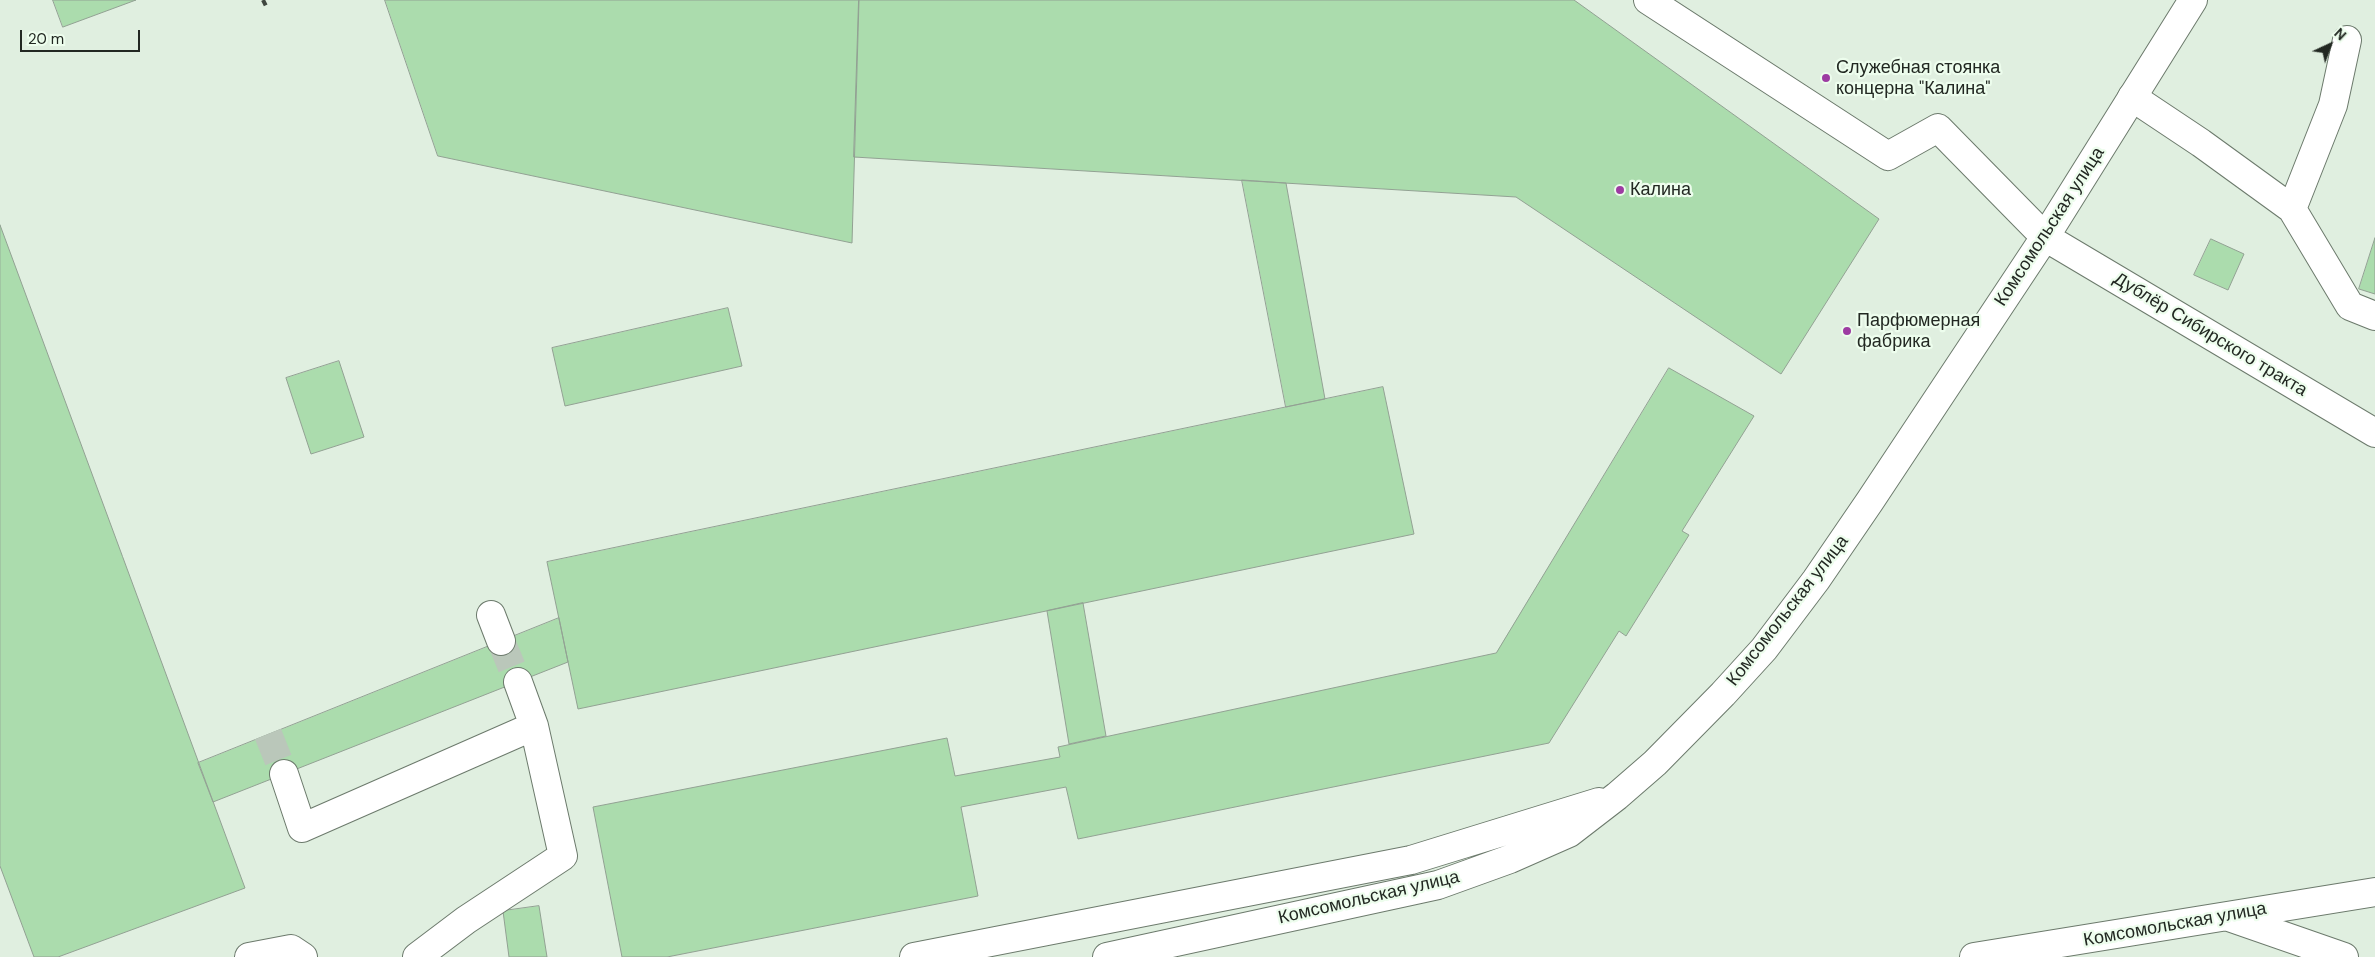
<!DOCTYPE html>
<meta charset="utf-8">
<style>
body{margin:0}
#map{position:relative;width:2375px;height:957px;overflow:hidden;background:#e0efe0;font-family:"DM Sans",sans-serif}
canvas{display:block}
.north{position:absolute;left:2305px;top:20px;width:50px;height:50px;-webkit-text-stroke:4px #edfded;paint-order:stroke;rotate:43deg;font-size:14px;font-weight:700;line-height:20px;text-align:center;color:#222822}
.north::after{content:'';display:block;margin:auto;width:18px;height:22px;background:#222822;clip-path:polygon(50% 0,100% 100%,50% 72%,0 100%)}
.scale{position:absolute;left:20px;top:30px;width:120px;height:22px;box-sizing:border-box;border:2px solid #222822;border-top:0;padding-left:6px;font-size:15px;line-height:18px;white-space:nowrap;color:#222822;-webkit-text-stroke:4px #edfded;paint-order:stroke}
</style>
<div id="map">
<canvas width="2375" height="957"></canvas>
<div class="north">N</div>
<div class="scale">20 m</div>
</div>
<script>
const g = document.querySelector('canvas').getContext('2d');
g.lineJoin = 'round';
function paint(path, color) { g.fillStyle = color; g.fill(path, 'evenodd'); }
function stroke(path, color, width, dash) { g.strokeStyle = color; g.lineWidth = width; g.lineCap = dash ? 'butt' : 'round'; g.setLineDash(dash || []); g.stroke(path); }
function drawText(font, color, halo, rows, align = 'center') {
  g.font = font + ' "DM Sans",sans-serif'; g.lineWidth = 4.5; g.setLineDash([]); g.textBaseline = 'middle'; g.strokeStyle = halo; g.fillStyle = color; for (const [text, x, y, turn = 0] of rows) {
    g.save(); g.translate(x, y); g.rotate((+turn || 0) * Math.PI / 180); g.textAlign = isNaN(turn) ? turn : align; if (halo) g.strokeText(text, 0, 0); g.fillText(text, 0, 0); g.restore();
  }
}
const building = new Path2D(`
 M53 0H136L63 27Z
 M385 0H859L852 243 438 156Z
 M859 0H1574L1879 219 1781 374 1516 197 854 157Z
 M1242 180 1286 183 1325 399 1286 407Z
 M0 225 245 888 58 957H34L0 866Z
 M2375 238V294L2359 289Z
 M2211 239 2244 254 2228 290 2194 275Z
 M728 308 742 366 565 406 552 348Z
 M339 361 364 437 311 454 286 378Z
 M1669 368 1754 416 1682 531 1689 535 1626 636 1619 631 1549 743 1078 839 1066 787 961 807 978 896 667 957H622L593 807 947 738 955 776 1060 757 1058 747 1496 653Z
 M1383 387 1414 534 578 709 547 562Z
 M1083 603 1106 736 1069 744 1047 611Z
 M559 618 568 662 213 802 198 763Z
 M539 906 547 957H509L503 911Z`);
paint(building, '#abdcad');
stroke(building, '#92a193', 1);
stroke(new Path2D(`
 M501 641 518 682
 M268 734 284 774`), '#bac7ba', 28, [28, 14]);
const minor = new Path2D(`
 M1648 0 1888 156 1938 128 2045 237
 M2132 97 2201 143 2292 209 2350 306 2375 316
 M2292 209 2333 105 2347 40
 M491 615 501 641
 M284 774 302 828 534 726
 M249 957 291 949 303 957
 M417 957 466 920 563 856 534 726 518 682`);
const major = new Path2D(`
 M2045 237 2375 433
 M2229 917 2344 957
 M914 957 1411 860 1599 802
 M1107 957 1438 885 1510 859 1569 833 1617 796 1655 763 1723 694 1764 649 1816 580 1870 501 2045 237 2193 0
 M1974 957 2375 892`);
stroke(minor, '#6c7a6c', 30);
stroke(major, '#6c7a6c', 30);
stroke(minor, '#fff', 28);
stroke(major, '#fff', 28);
stroke(new Path2D(`
 M263 0 267 8`), '#3f463f', 4, [6, 6]);
for (const [x, y, r, color] of [
 [1826,78,5,"#9d3ba2"],
 [1620,190,5,"#9d3ba2"],
 [1847,331,5,"#9d3ba2"]
]) { const dot = new Path2D(); dot.arc(x, y, r, 0, 2 * Math.PI); g.fillStyle = color; g.fill(dot); stroke(dot, '#edfded', 2); }
drawText('18px', '#222822', '#edfded', [
 ["Служебная стоянка",1836,68],
 ["концерна \"Калина\"",1836,89],
 ["Калина",1630,190],
 ["Парфюмерная",1857,321],
 ["фабрика",1857,342]
], 'left');
drawText('18px', '#222822', '#edfded', [
 ["Комсомольская улица",2050,227,-57],
 ["Дублёр Сибирского тракта",2210,335,31],
 ["Комсомольская улица",1788,611,-52],
 ["Комсомольская улица",1369,898,-13],
 ["Комсомольская улица",2175,925,-10]
]);
</script>
